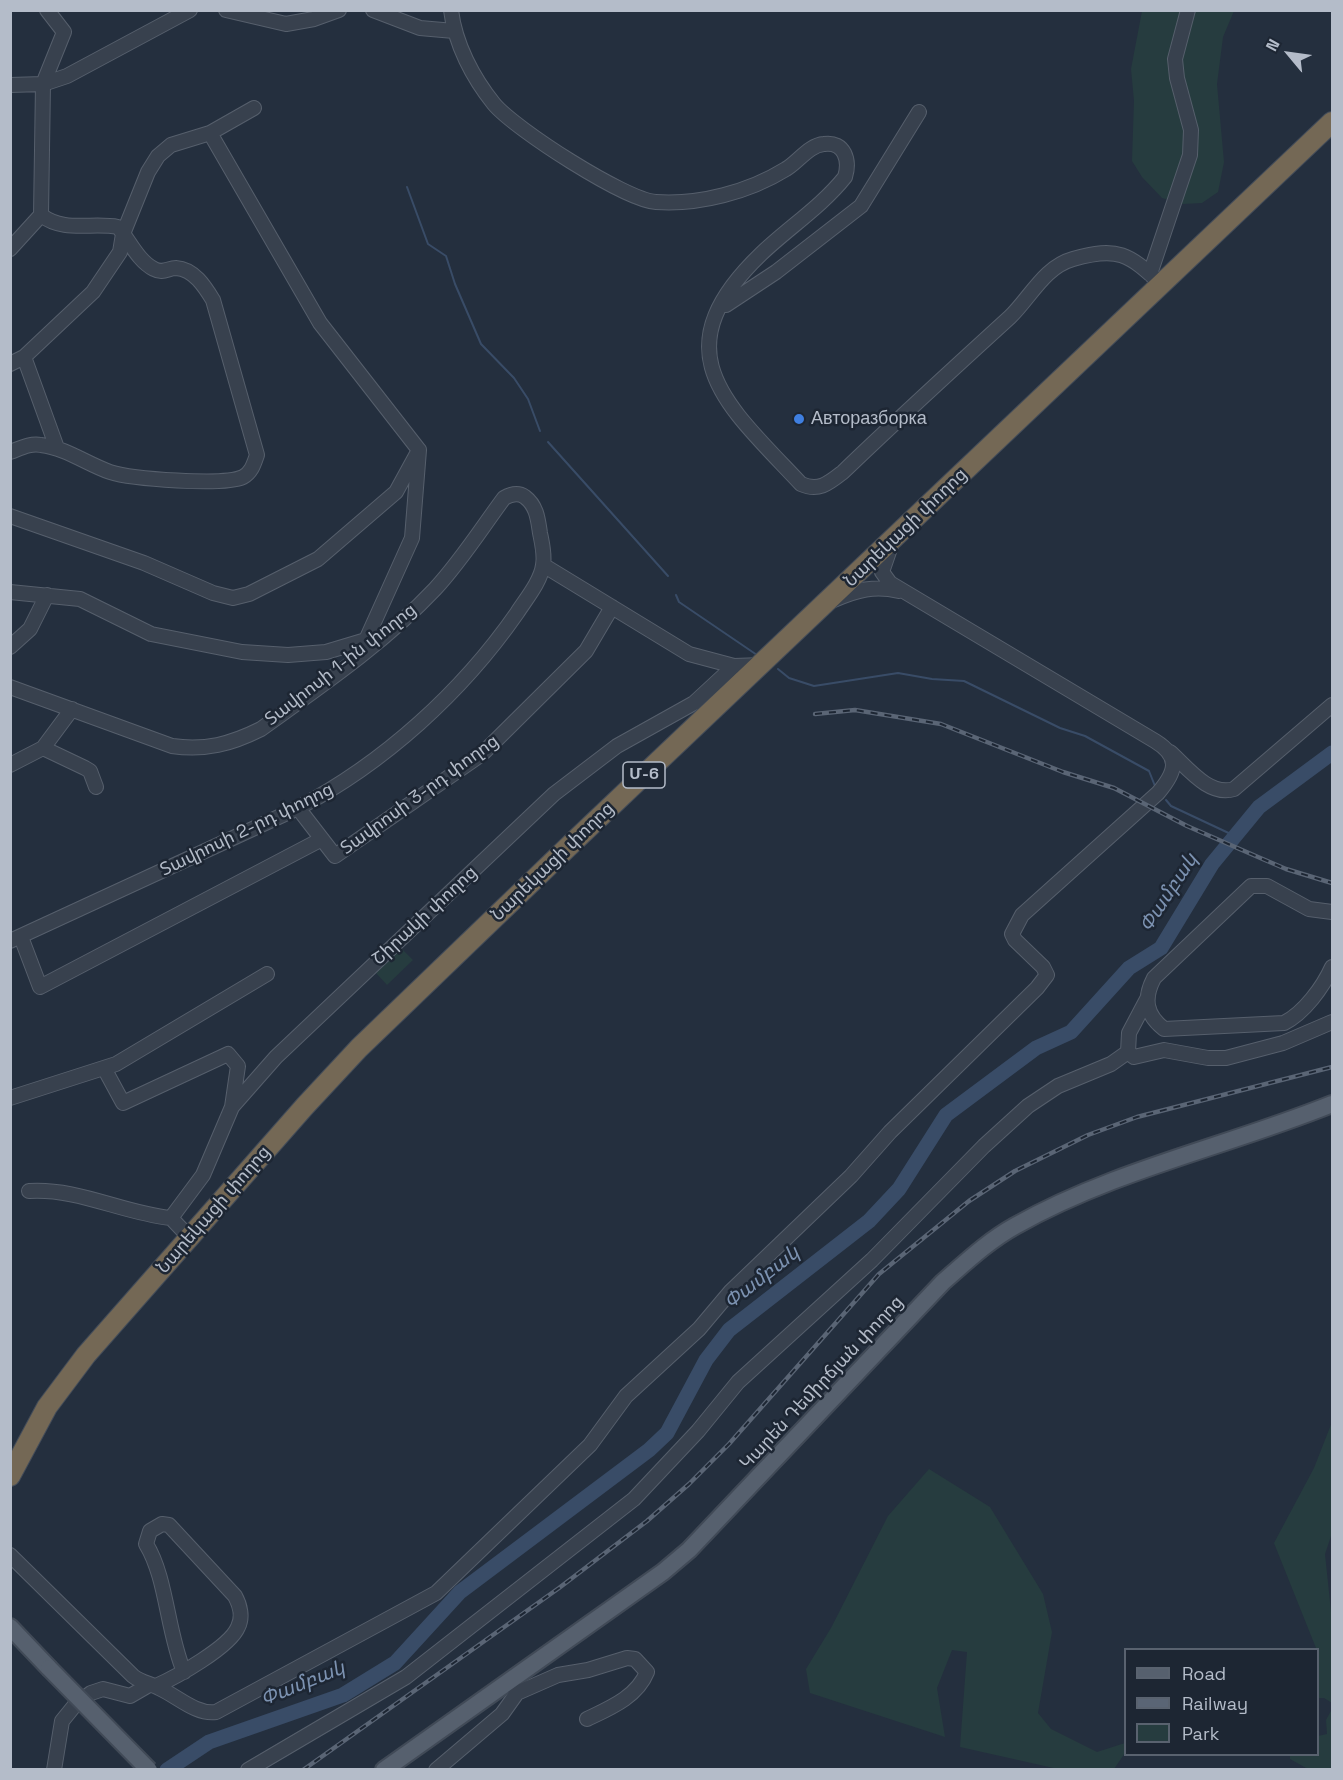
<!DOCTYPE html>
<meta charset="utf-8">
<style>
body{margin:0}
#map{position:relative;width:1343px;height:1780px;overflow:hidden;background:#242f3e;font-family:"Space Grotesk",sans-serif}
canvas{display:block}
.frame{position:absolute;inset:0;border:12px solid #b4bcc9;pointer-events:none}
.legend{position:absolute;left:1124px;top:1648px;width:195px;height:108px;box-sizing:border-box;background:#1d2633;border:2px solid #59626f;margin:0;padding:8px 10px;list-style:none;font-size:18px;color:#b4bcc9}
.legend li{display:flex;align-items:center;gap:12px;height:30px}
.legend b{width:30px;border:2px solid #59626f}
.north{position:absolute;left:1259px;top:24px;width:60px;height:60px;-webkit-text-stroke:4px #1d2633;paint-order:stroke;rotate:299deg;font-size:16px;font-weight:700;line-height:24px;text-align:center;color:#b4bcc9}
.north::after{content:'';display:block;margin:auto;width:21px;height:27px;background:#b4bcc9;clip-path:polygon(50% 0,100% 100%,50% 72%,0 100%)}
</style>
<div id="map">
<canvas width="1343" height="1780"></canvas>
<div class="frame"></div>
<ul class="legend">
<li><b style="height:8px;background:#56606e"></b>Road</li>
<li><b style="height:8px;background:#5a6575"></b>Railway</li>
<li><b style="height:16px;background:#263c3f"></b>Park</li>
</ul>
<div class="north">N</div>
</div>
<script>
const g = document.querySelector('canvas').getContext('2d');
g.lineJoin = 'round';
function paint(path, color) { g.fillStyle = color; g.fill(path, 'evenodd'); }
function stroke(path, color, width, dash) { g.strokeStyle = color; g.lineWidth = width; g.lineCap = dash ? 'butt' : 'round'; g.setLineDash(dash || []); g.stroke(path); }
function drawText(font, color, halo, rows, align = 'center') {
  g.font = font + ' "Space Grotesk","Noto Sans Armenian",sans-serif'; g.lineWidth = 5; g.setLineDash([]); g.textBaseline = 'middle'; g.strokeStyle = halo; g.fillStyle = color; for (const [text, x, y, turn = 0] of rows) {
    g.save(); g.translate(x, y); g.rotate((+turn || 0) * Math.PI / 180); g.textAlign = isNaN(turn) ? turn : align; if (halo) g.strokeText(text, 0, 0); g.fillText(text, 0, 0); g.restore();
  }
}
paint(new Path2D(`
 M1142 11H1234L1223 37 1217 84 1224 162 1218 192 1202 203 1183 204 1162 198 1142 177 1132 161 1134 101 1131 69Z
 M402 949 413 960 387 985 376 973Z
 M1332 1422V1533L1325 1554 1332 1621V1703L1324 1698H1318V1650L1313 1649 1316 1648 1274 1543 1314 1468Z
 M929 1469 990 1507 1043 1594 1052 1632 1038 1713 1051 1729 1097 1752 1125 1743V1753L1114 1769H1058L960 1747 967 1652 952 1650 937 1688 945 1737 810 1693 806 1669 831 1628 888 1516Z
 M1332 1709V1769H1308L1290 1759V1755L1318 1754V1736L1327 1734 1326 1720Z`), '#263c3f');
stroke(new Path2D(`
 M407 187 428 244 446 256 455 284 481 344 514 378 528 399 540 431
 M548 442 668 576
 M676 595 679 602 757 655
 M778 669 789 678 814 686 898 673 932 679 964 681 1060 728 1085 736 1149 771 1155 786
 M1166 800 1171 806 1235 836`), '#394c67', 2);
stroke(new Path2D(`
 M167 1770 209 1742 343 1695 395 1663 460 1592 649 1450 667 1433 706 1360 729 1330 869 1221 899 1189 946 1115 1036 1048 1071 1032 1129 968 1161 948 1212 864 1259 807 1332 753`), '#394c67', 15);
const minor = new Path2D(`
 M226 10 286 24 314 19 339 10
 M373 10 420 28 454 31
 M451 10C455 44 473 78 494 104 515 129 625 200 656 202 699 205 749 192 786 169 798 162 809 145 824 144 845 141 850 161 845 177 821 207 788 228 761 254 659 352 726 404 801 484 819 492 829 483 843 472 898 419 954 368 1010 317 1030 298 1044 267 1073 259 1118 246 1129 254 1161 284
 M10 85 43 84 67 76 190 10
 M210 133 320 323 419 450
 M10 249 41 215 43 84 64 32 47 10
 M1150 274 1190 155 1191 130 1177 78 1175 59 1188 10
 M726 305 776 272 861 206 919 112
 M24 357 57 448
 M10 364 24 357 93 292 120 252 123 234 148 172 158 156 171 145 210 133 254 108
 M10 452C21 448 30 443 41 445 66 448 87 464 110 472 131 479 224 486 243 477 252 472 254 463 257 455L213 300C205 287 194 269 176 268 168 268 163 274 154 269 138 261 129 240 118 227 92 222 64 233 41 215
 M10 516 144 563 213 593 233 598 249 594 318 559 396 492 419 450 412 538 366 640 370 647
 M543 565 689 654 734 666
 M10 592 80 599 151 634 242 652 288 655 326 652 366 640
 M834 600C856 590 875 585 899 591
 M10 647 30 629 47 595
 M10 687 172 746C205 751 231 744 261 729 321 686 384 643 435 589 461 561 481 529 504 498 511 494 518 492 525 497 537 506 538 520 540 533 542 543 545 555 543 565 541 581 526 599 517 613 462 692 384 763 298 808L10 941
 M43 748 85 768 90 771 96 787
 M1170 752C1187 767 1209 797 1234 789L1332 705
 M10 765 43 748 72 709
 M298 808 335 856 482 754 586 651 612 607
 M1332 912 1309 909 1267 886H1251L1154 978C1143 999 1146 1015 1164 1029L1284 1023C1304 1013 1323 987 1332 967
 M21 937 40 987 322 839
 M1147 999 1129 1033 1128 1052 1134 1057 1164 1050 1208 1058H1226L1283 1043 1332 1022
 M104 1068 123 1103 228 1054 238 1066 232 1107
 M10 1098 116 1064 267 974
 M29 1191C79 1188 122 1213 171 1218
 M190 1238 171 1218 203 1175 232 1107 276 1057 554 794 617 746 694 703 734 666 762 665
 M10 1555 133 1676C142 1683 150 1683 159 1688 177 1696 196 1715 216 1712L436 1593 590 1445 626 1396 699 1329 731 1291 851 1176 890 1132 1037 988 1047 975 1043 967 1015 940 1012 934 1022 915 1158 793C1176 772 1181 757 1155 741L890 583 882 572 892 543
 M156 1686C176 1677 230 1647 238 1627 243 1617 240 1605 235 1596L169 1525 162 1524 150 1531 146 1544C167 1578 167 1632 184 1672
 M517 1693 558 1675 588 1670 627 1658 635 1659 647 1672C637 1697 610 1708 587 1719
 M54 1770 62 1721 75 1705 91 1693 103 1689 130 1696 149 1685
 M248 1770 406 1677 634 1499 698 1431 738 1382 872 1260 984 1146 1028 1106 1058 1086 1111 1064 1128 1052
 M436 1770 502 1714 517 1693 513 1686`);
const major = new Path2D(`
 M10 1627 49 1668
 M384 1770 663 1572 689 1550 943 1282C966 1262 988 1241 1015 1226 1114 1170 1228 1146 1332 1104`);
const highway = new Path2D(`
 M10 1476 47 1407 86 1355 305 1106 359 1048 568 847 1332 122`);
stroke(minor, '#565f6c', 16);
stroke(major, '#414a57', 20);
stroke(highway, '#434c59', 22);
stroke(minor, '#38414e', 14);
stroke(major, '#56606e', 16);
stroke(highway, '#746855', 20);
const rail = new Path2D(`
 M815 714 855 710 941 724 1063 772 1114 788 1187 826 1258 857 1286 869 1332 883
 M303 1770 559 1588 647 1521 689 1484 729 1444 879 1274 969 1201 1015 1171 1088 1135 1137 1117 1332 1067`);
stroke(rail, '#5a6575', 4.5);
stroke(rail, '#1d2633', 2, [7]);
const majorBridge = new Path2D(`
 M49 1668 149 1770`);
stroke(majorBridge, '#414a57', 20, []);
stroke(majorBridge, '#56606e', 16);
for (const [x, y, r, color] of [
 [799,419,6,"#3f7fe0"]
]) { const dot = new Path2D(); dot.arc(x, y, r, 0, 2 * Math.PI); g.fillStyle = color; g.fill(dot); stroke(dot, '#1d2633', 2); }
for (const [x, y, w] of [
 [644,775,42]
]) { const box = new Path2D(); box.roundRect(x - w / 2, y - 13, w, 26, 4.5); g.fillStyle = '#1d2633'; g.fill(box); stroke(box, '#b4bcc9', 1.5); }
drawText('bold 16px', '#b4bcc9', null, [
 ["Մ-6",644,775]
]);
drawText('18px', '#b4bcc9', '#1d2633', [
 ["Авторазборка",811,419]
], 'left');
drawText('18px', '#b4bcc9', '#1d2633', [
 ["Նարեկացի փողոց",906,528,-44],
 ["Տավրոսի 1-ին փողոց",341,665,-38],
 ["Տավրոսի 3-րդ փողոց",420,795,-36],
 ["Տավրոսի 2-րդ փողոց",247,830,-26],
 ["Նարեկացի փողոց",553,862,-44],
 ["Շիրակի փողոց",425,916,-43],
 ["Նարեկացի փողոց",214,1210,-49],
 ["Կարեն Դեմիրճյան փողոց",822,1383,-47]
]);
drawText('italic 20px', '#7c92b1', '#1d2633', [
 ["Փամբակ",1169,893,-57],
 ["Փամբակ",762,1278,-38],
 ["Փամբակ",303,1684,-22]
]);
</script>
